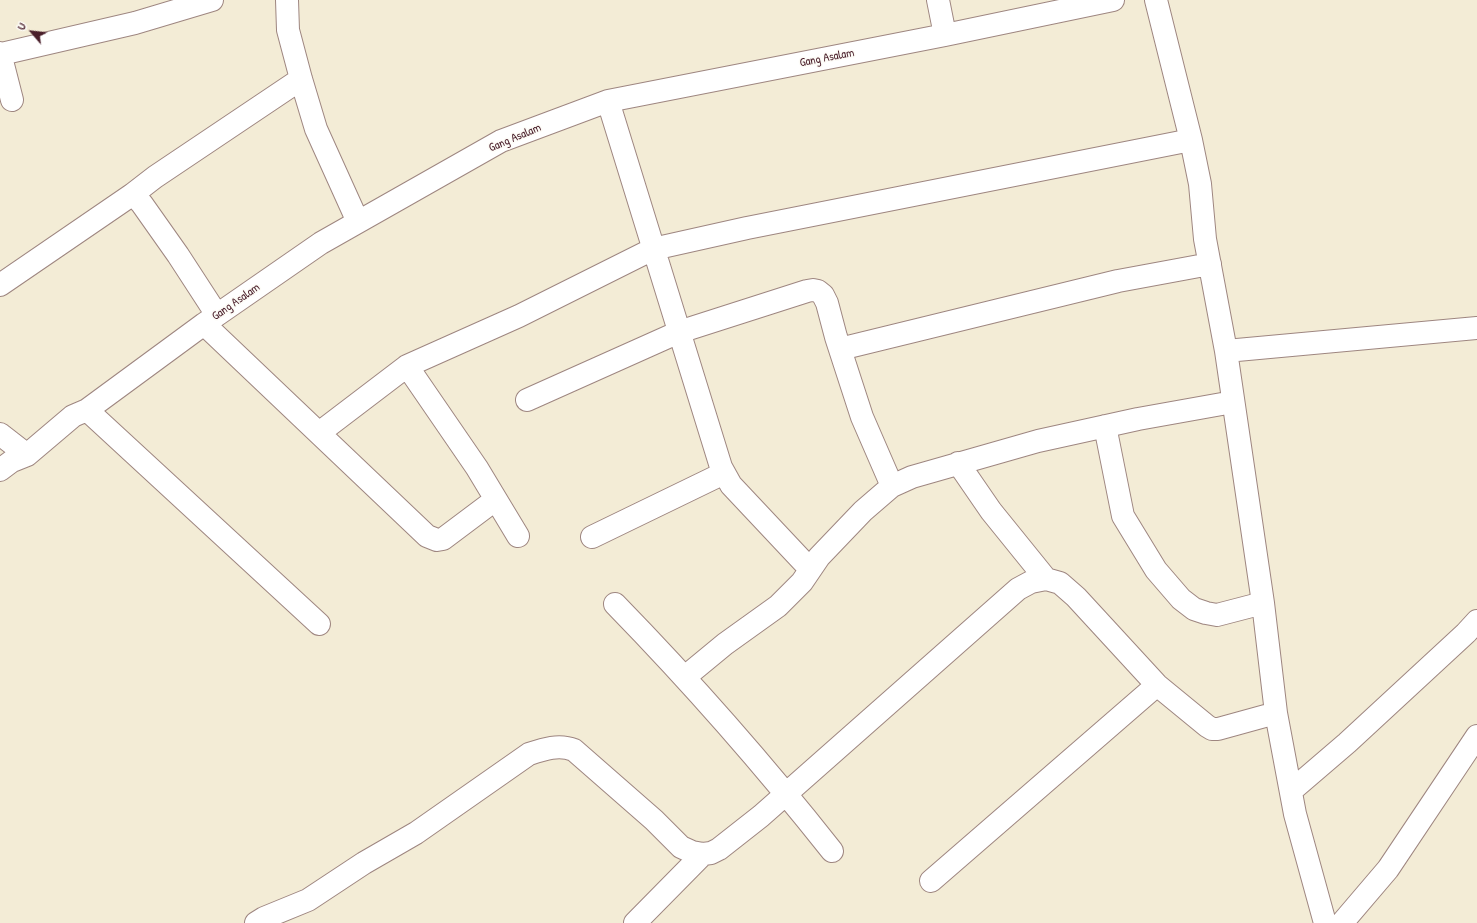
<!DOCTYPE html>
<style>
body{margin:0}
#map{position:relative;width:1477px;height:923px;overflow:hidden;background:#f3ecd6;font-family:"Patrick Hand",sans-serif}
canvas{display:block}
.north{position:absolute;left:12px;top:12px;width:40px;height:40px;-webkit-text-stroke:3px #fdfcf7;paint-order:stroke;rotate:298deg;font-size:11px;font-weight:700;line-height:16px;text-align:center;color:#4a1f2b}
.north::after{content:'';display:block;margin:auto;width:14px;height:18px;background:#4a1f2b;clip-path:polygon(50% 0,100% 100%,50% 72%,0 100%)}
</style>
<div id="map">
<canvas width="1477" height="923"></canvas>
<div class="north">U</div>
</div>
<script>
const g = document.querySelector('canvas').getContext('2d');
g.lineJoin = 'round';
function stroke(path, color, width, dash) { g.strokeStyle = color; g.lineWidth = width; g.lineCap = dash ? 'butt' : 'round'; g.setLineDash(dash || []); g.stroke(path); }
function drawText(font, color, halo, rows, align = 'center') {
  g.font = font + ' "Patrick Hand",sans-serif'; g.lineWidth = 3; g.setLineDash([]); g.textBaseline = 'middle'; g.strokeStyle = halo; g.fillStyle = color; for (const [text, x, y, turn = 0] of rows) {
    g.save(); g.translate(x, y); g.rotate((+turn || 0) * Math.PI / 180); g.textAlign = isNaN(turn) ? turn : align; if (halo) g.strokeText(text, 0, 0); g.fillText(text, 0, 0); g.restore();
  }
}
const minor = new Path2D(`
 M287 0 288 30 301 79 316 129 358 222
 M938 0 945 35
 M1156 0 1191 140 1200 184 1205 239 1226 351 1263 603 1276 713 1295 814 1325 923
 M0 53 12 100
 M1 54 135 23 212 0
 M608 101 721 467 731 485 810 569
 M0 285 133 194
 M217 315 178 255 142 204 133 194 155 177 301 79
 M204 324 427 536 437 540 443 539 495 500
 M840 349 1118 281 1210 264
 M1226 351 1477 328
 M407 366 477 468 518 536
 M527 400 679 332 807 291 813 290 818 291 823 295 827 303 836 337 862 417 892 486
 M87 410 319 624
 M1105 426 1123 516 1156 570 1181 599 1194 609 1206 613 1217 615 1263 603
 M319 433 407 366 519 316 653 249 747 228 1191 140
 M0 434 27 455
 M958 463 991 511 1046 579
 M0 470 12 461 27 455 73 416 87 410 204 324 321 243 501 141 608 101 945 35 1113 0
 M592 537 724 473
 M615 604C692 683 764 765 832 851
 M685 677 725 644 778 606 802 582 819 557 863 511 892 486 912 477 1038 441 1138 419 1233 402
 M1291 791 1347 743 1466 633 1477 621
 M931 881 1157 685
 M256 923 264 918 308 900 364 863 416 833 529 754C544 749 559 744 574 750L654 820 681 847 692 852 703 854 711 853 719 849 761 816 1018 589 1031 582 1046 579 1060 583 1076 597 1157 685 1207 726 1212 729H1218L1276 713
 M635 923 703 854
 M1342 923 1388 869 1477 736`);
stroke(minor, '#9e8680', 24);
stroke(minor, '#fff', 22);
drawText('12px', '#4a1f2b', '#fdfcf7', [
 ["Gang Asalam",827,58,-11],
 ["Gang Asalam",515,138,-23],
 ["Gang Asalam",236,302,-35]
]);
</script>
